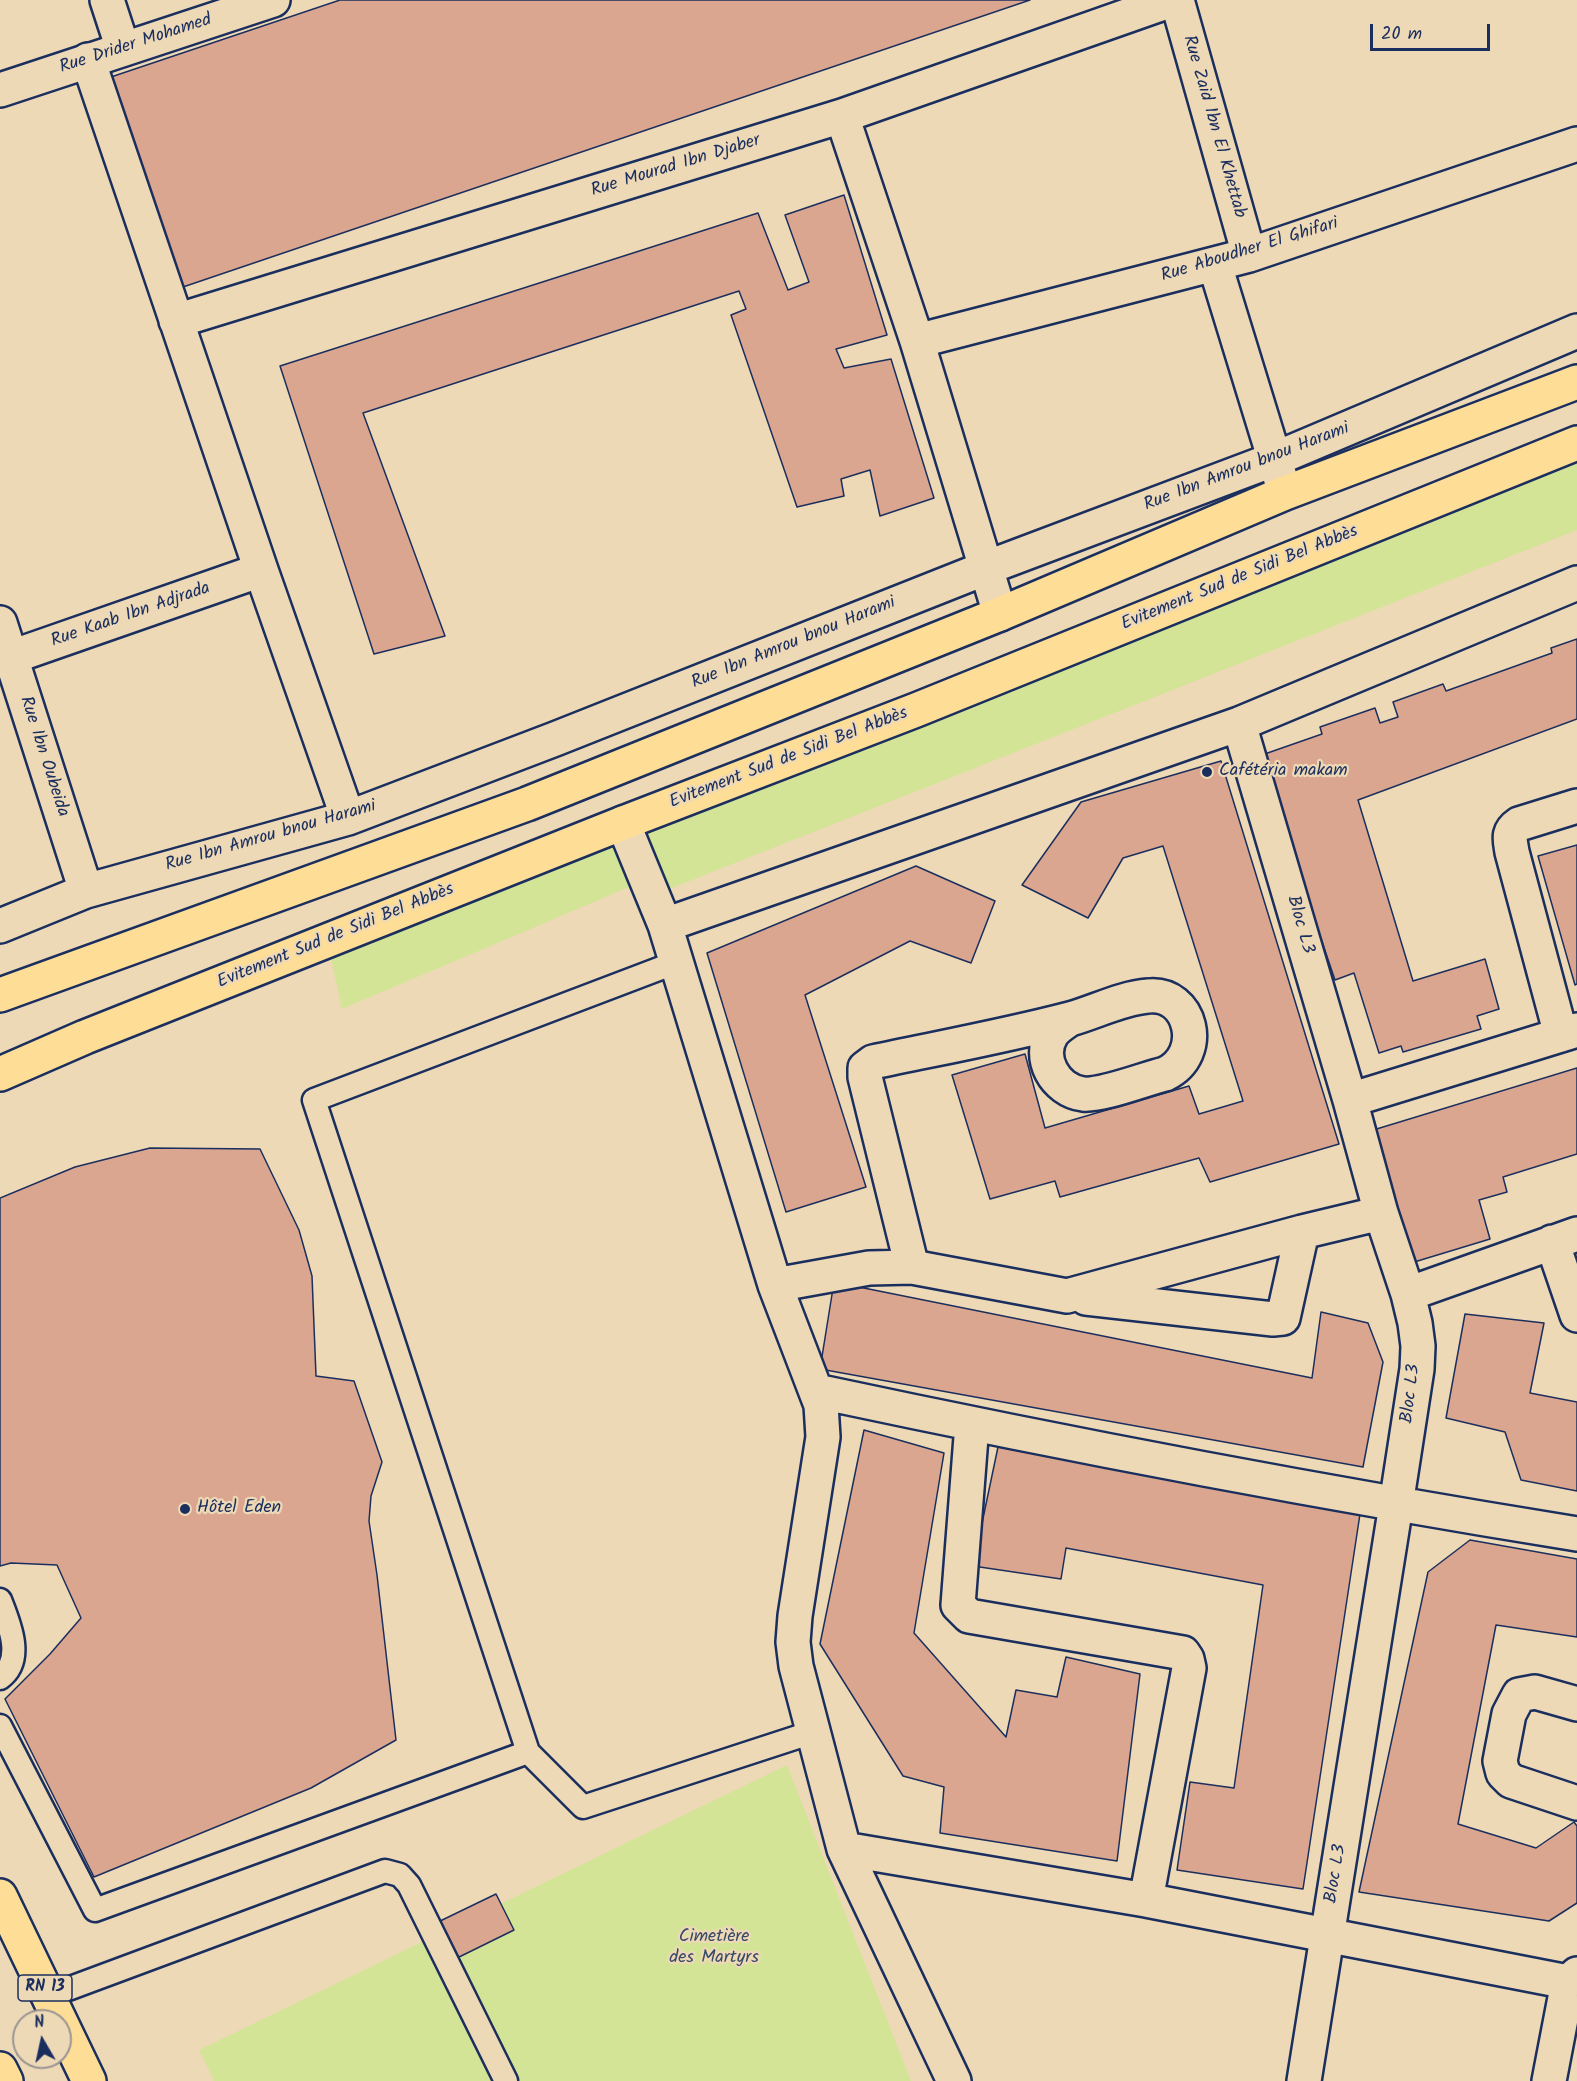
<!DOCTYPE html>
<meta charset="utf-8">
<style>
body{margin:0}
#map{position:relative;width:1577px;height:2081px;overflow:hidden;background:#eed9b7;font-family:Kalam,sans-serif}
canvas{display:block}
.north{position:absolute;left:12px;top:2009px;width:60px;height:60px;box-sizing:border-box;background:#eed9b7;border:2px solid #9a9593;border-radius:50%;rotate:351deg;font-size:16px;font-weight:700;line-height:24px;text-align:center;color:#1b2f5e}
.north::after{content:'';display:block;margin:auto;width:21px;height:27px;background:#1b2f5e;clip-path:polygon(50% 0,100% 100%,50% 72%,0 100%)}
.scale{position:absolute;left:1370px;top:24px;width:120px;height:27px;box-sizing:border-box;border:3px solid #1b2f5e;border-top:0;padding-left:8px;font-size:18px;line-height:21px;white-space:nowrap;color:#1b2f5e;-webkit-text-stroke:4px #eed9b7;paint-order:stroke}
</style>
<div id="map">
<canvas width="1577" height="2081"></canvas>
<div class="north">N</div>
<div class="scale">20 m</div>
</div>
<script>
const g = document.querySelector('canvas').getContext('2d');
g.lineJoin = 'round';
function paint(path, color) { g.fillStyle = color; g.fill(path, 'evenodd'); }
function stroke(path, color, width, dash) { g.strokeStyle = color; g.lineWidth = width; g.lineCap = dash ? 'butt' : 'round'; g.setLineDash(dash || []); g.stroke(path); }
function drawText(font, color, halo, rows, align = 'center') {
  g.font = font + ' Kalam,sans-serif'; g.lineWidth = 4.5; g.setLineDash([]); g.textBaseline = 'middle'; g.strokeStyle = halo; g.fillStyle = color; for (const [text, x, y, turn = 0] of rows) {
    g.save(); g.translate(x, y); g.rotate((+turn || 0) * Math.PI / 180); g.textAlign = isNaN(turn) ? turn : align; if (halo) g.strokeText(text, 0, 0); g.fillText(text, 0, 0); g.restore();
  }
}
paint(new Path2D(`
 M1577 456V530L644 899 634 885 342 1009 330 954Z
 M787 1765 911 2081H214L199 2050Z`), '#d4e497');
const building = new Path2D(`
 M340 0H1030L180 288 108 78Z
 M844 195 887 335 836 349 844 368 891 359 934 498 880 516 870 470 841 479 844 496 797 507 731 315 746 309 739 291 363 413 445 636 374 654 280 366 758 213 788 290 809 282 785 215Z
 M1577 639V719L1358 800 1413 981 1485 959 1499 1009 1477 1016 1481 1029 1403 1052 1401 1046 1379 1053 1354 973 1335 980 1259 756 1322 734 1320 727 1375 708 1380 723 1398 717 1393 702 1443 684 1446 691 1552 653 1551 648Z
 M1221 761 1339 1144 1210 1182 1199 1158 1060 1197 1055 1181 990 1199 952 1075 1025 1054 1045 1128 1189 1086 1199 1114 1243 1101 1163 846 1123 858 1088 918 1022 885 1081 802Z
 M1577 845V984L1575 985 1538 856Z
 M916 866 995 901 971 963 910 941 805 995 866 1187 786 1212 707 953Z
 M1577 1068V1154L1503 1177 1507 1192 1479 1200 1490 1239 1411 1263 1370 1131Z
 M150 1148 260 1149 299 1230 312 1276 316 1376 354 1381 382 1462 371 1496 369 1521 377 1575 396 1740 311 1788 94 1877 5 1699 50 1654 81 1618 57 1565 11 1563 0 1566V1198L75 1167Z
 M834 1282 1312 1378 1321 1312 1368 1323 1383 1362 1363 1467 820 1369Z
 M1465 1314 1544 1323 1530 1393 1577 1402V1491L1521 1480 1505 1432 1446 1418Z
 M864 1430 944 1453 914 1633 1006 1737 1016 1690 1057 1697 1066 1657 1140 1674 1117 1861 940 1833 944 1787 903 1776 820 1644Z
 M998 1447 1360 1514 1303 1889 1177 1870 1190 1782 1234 1788 1263 1585 1066 1548 1061 1579 973 1566Z
 M1470 1540 1577 1559V1637L1496 1625 1458 1824 1536 1848 1574 1822 1577 1826V1903L1549 1921 1359 1892 1428 1572Z
 M496 1894 514 1930 453 1960 436 1923Z`);
paint(building, '#daa68f');
stroke(building, '#1b2f5e', 1.5);
const service = new Path2D(`
 M0 1600C9 1623 25 1660 0 1678
 M0 1726 95 1910 528 1752 583 1807 813 1732
 M528 1752 314 1100 677 962
 M49 1996 385 1871 400 1875 409 1885 506 2081`);
const minor = new Path2D(`
 M107 0 123 49
 M1177 0 1249 255
 M88 60 261 570 348 818
 M842 116 917 341 1000 614
 M1215 265 1281 480
 M176 321 842 116 1172 0
 M917 341 1249 255 1577 144
 M0 623 86 891
 M0 661 261 570
 M1239 724 1350 1100 1381 1213 1408 1294 1415 1323 1418 1346 1417 1369 1396 1505 1304 2081
 M623 823 665 925
 M0 926 86 891 348 818 555 739 986 568 1275 459 1577 331
 M1561 1035 1512 852C1510 839 1507 832 1519 824L1577 806
 M1350 1100 1577 1030
 M1552 1242 1577 1315
 M912 1267 865 1077V1068L873 1062C939 1048 1005 1036 1070 1019 1095 1012 1122 998 1148 996 1191 991 1207 1054 1165 1074 1144 1079 1102 1096 1083 1094 1055 1090 1037 1058 1052 1034 1057 1027 1064 1023 1070 1019
 M775 1285 869 1268 912 1267 1067 1296 1302 1232 1381 1213
 M1408 1294 1577 1234
 M1086 1298 1273 1319 1283 1318 1302 1232
 M816 1391C1069 1445 1322 1493 1577 1534
 M972 1424 958 1605 969 1616 1183 1653 1187 1659 1189 1668 1146 1900
 M1577 1704 1535 1692 1519 1695 1509 1714 1500 1761 1503 1773 1511 1781 1577 1803
 M844 1849 1146 1900 1568 1982 1577 1974
 M954 2081 844 1849 796 1666 793 1642 795 1616 823 1437 821 1405 775 1285 665 925 1239 724 1577 583
 M1549 2081 1568 1982`);
const tertiary = new Path2D(`
 M0 90 273 0`);
const trunk = new Path2D(`
 M0 995 527 804 1000 614 1285 493 1577 382
 M0 1074 85 1037 623 823 916 710 1577 443
 M0 1896 89 2081
 M0 2069 6 2081`);
stroke(service, '#1b2f5e', 27);
stroke(minor, '#1b2f5e', 38);
stroke(tertiary, '#1b2f5e', 38);
stroke(trunk, '#1b2f5e', 38);
stroke(service, '#eed9b7', 22);
stroke(minor, '#eed9b7', 33);
stroke(tertiary, '#eed9b7', 33);
stroke(trunk, '#fedd96', 33);
for (const [x, y, r, color] of [
 [1207,772,6,"#1b2f5e"],
 [185,1509,6,"#1b2f5e"]
]) { const dot = new Path2D(); dot.arc(x, y, r, 0, 2 * Math.PI); g.fillStyle = color; g.fill(dot); stroke(dot, '#eed9b7', 2); }
for (const [x, y, w] of [
 [45,1988,54]
]) { const box = new Path2D(); box.roundRect(x - w / 2, y - 13, w, 26, 4.5); g.fillStyle = '#eed9b7'; g.fill(box); stroke(box, '#1b2f5e', 1.5); }
drawText('bold 16px', '#1b2f5e', null, [
 ["RN 13",45,1988]
]);
drawText('18px', '#1b2f5e', '#eed9b7', [
 ["Rue Drider Mohamed",136,45,-18],
 ["Rue Zaid Ibn El Khettab",1213,127,74],
 ["Rue Mourad Ibn Djaber",676,167,-17],
 ["Rue Aboudher El Ghifari",1250,251,-17],
 ["Rue Ibn Amrou bnou Harami",1247,468,-21],
 ["Evitement Sud de Sidi Bel Abbès",1240,579,-22],
 ["Rue Kaab Ibn Adjrada",131,616,-19],
 ["Rue Ibn Amrou bnou Harami",794,644,-22],
 ["Rue Ibn Oubeida",43,757,72],
 ["Evitement Sud de Sidi Bel Abbès",789,759,-21],
 ["Rue Ibn Amrou bnou Harami",271,837,-16],
 ["Bloc L3",1299,925,74],
 ["Evitement Sud de Sidi Bel Abbès",336,937,-22],
 ["Bloc L3",1412,1394,-83],
 ["Bloc L3",1337,1874,-81]
]);
drawText('18px', '#1b2f5e', '#eed9b7', [
 ["Cafétéria makam",1219,772],
 ["Hôtel Eden",197,1509]
], 'left');
drawText('18px', '#374a67', '#eed9b7', [
 ["Cimetière",714,1938],
 ["des Martyrs",714,1959]
]);
</script>
